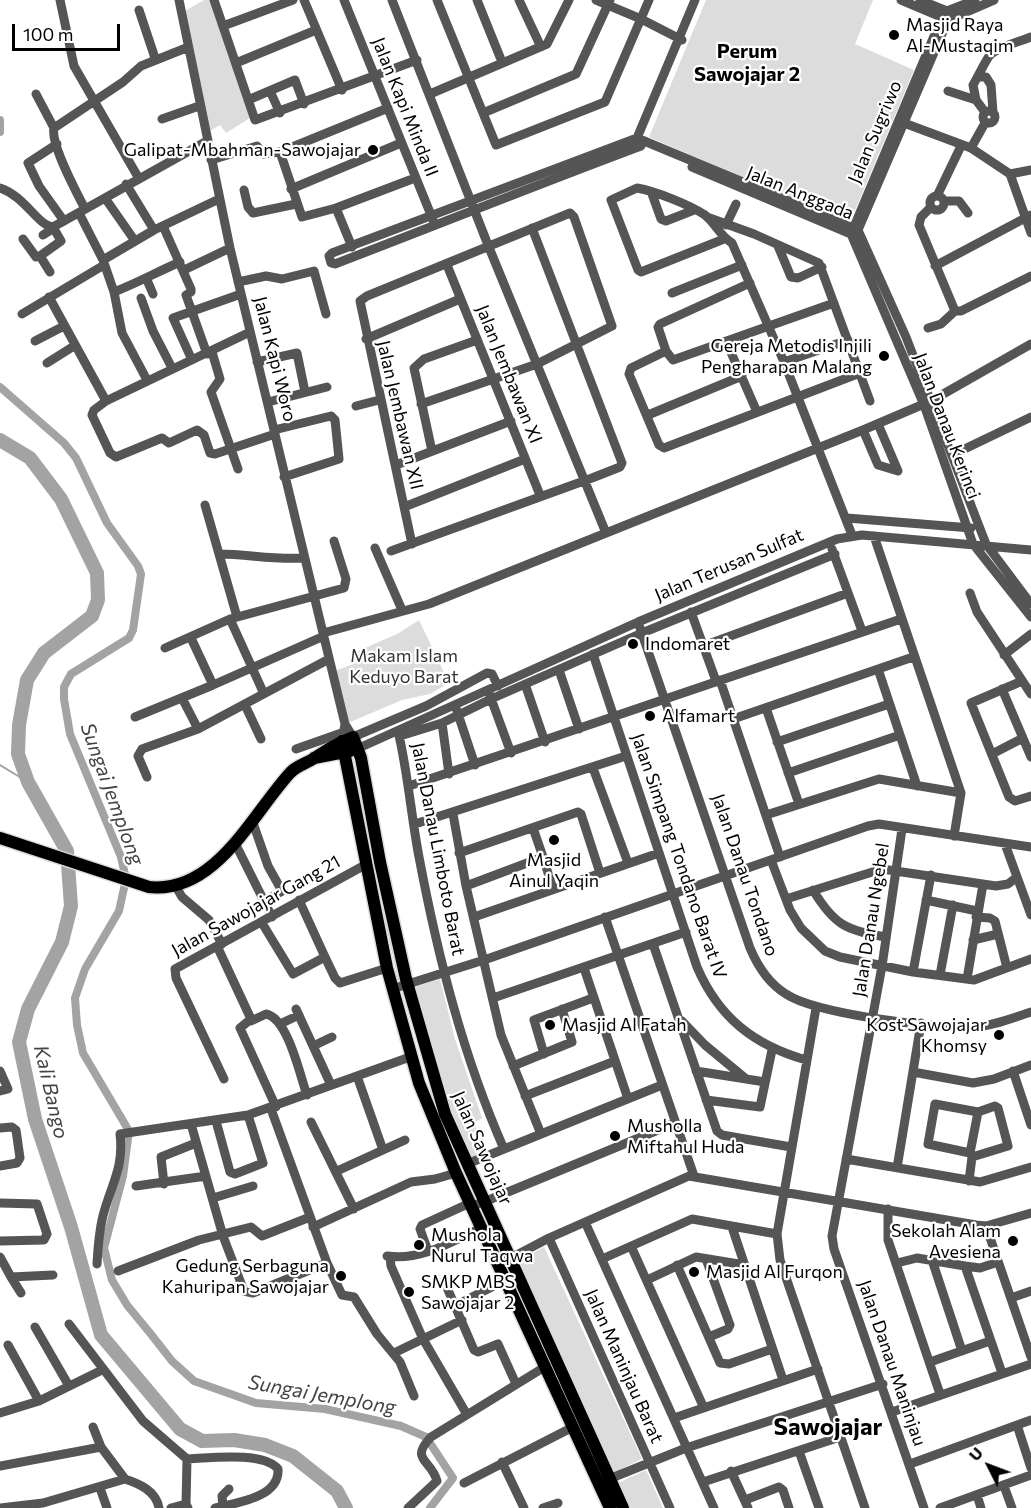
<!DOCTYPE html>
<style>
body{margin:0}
#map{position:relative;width:1031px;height:1508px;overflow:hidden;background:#fff;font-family:Commissioner,sans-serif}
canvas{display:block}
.north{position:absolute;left:959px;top:1436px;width:60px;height:60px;-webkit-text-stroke:4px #fff;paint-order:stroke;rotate:312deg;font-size:16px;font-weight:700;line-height:24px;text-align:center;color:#000}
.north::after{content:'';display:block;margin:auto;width:21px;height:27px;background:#000;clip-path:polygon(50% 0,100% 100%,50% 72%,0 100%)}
.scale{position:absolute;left:12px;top:24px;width:108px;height:27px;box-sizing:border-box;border:3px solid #000;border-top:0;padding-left:8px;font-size:18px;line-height:21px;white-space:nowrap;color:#000;-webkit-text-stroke:4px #fff;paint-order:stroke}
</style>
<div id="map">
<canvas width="1031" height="1508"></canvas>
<div class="north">U</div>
<div class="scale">100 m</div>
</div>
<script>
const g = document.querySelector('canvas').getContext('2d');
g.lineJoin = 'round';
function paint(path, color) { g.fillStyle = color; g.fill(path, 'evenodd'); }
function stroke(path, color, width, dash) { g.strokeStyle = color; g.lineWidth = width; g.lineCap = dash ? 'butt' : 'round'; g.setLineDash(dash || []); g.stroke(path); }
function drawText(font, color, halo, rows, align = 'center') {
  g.font = font + ' Commissioner,sans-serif'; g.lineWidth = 4.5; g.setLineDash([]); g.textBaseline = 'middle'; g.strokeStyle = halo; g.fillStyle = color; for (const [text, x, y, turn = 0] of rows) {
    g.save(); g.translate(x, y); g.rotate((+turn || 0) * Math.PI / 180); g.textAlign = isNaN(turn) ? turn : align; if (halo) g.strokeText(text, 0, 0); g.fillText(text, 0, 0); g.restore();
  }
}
paint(new Path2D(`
 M204 0H210L250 118 226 133 220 125 210 131 185 11Z
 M706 0H873L855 44 914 70 851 220 846 222 649 137Z
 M419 620 449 683 430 694 402 700 348 723 335 671 361 661 358 651 397 634Z
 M440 979 455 1039 482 1118 474 1123 487 1151 468 1160 451 1123 412 988Z
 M544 1247 642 1459 613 1473 517 1262Z
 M646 1470 663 1508H629L618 1483Z`), '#dcdcdc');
stroke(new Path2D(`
 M0 765 28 782
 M368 827 375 870 400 982
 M402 988 436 1103
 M470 1183 477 1200
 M479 1205 491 1230
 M530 1317 569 1405
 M583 1435 588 1446`), '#a3a3a3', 2);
stroke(new Path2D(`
 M0 120V132
 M0 387 64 443 76 458 107 523 138 566 141 574 133 630 129 638 71 674 64 687V699L70 734 121 857 126 879 119 911 85 969 75 998 77 1025 83 1053 129 1131 123 1176 104 1248 112 1280 127 1305 150 1333 172 1361 194 1381 256 1403 325 1409 401 1426 426 1437 453 1478 430 1508`), '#a3a3a3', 8);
stroke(new Path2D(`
 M0 440 30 458 61 499 97 573 98 600 92 616 44 653 27 680 19 725 18 754 28 782 67 851 71 906 62 942 28 1009 19 1042 35 1119 71 1227 101 1335 180 1429 202 1441 234 1440 265 1445 293 1456 337 1491 346 1508`), '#a3a3a3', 14);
const major = new Path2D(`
 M342 741 387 968 419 1083 456 1173 610 1508
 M314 758 350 751
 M0 838 149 887C216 894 253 813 290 773 296 766 305 764 313 759 328 749 336 744 353 737L361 758 380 862 406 979 445 1114 623 1508`);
stroke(major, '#dbdbdb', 15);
stroke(new Path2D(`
 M60 0 74 66 138 177
 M179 0 230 248 345 724 342 741
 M214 0 255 120 417 60
 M304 0 342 90
 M344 0 433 220
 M392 0 488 245 606 533
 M437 0 496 145 605 102 649 0
 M477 0 502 62
 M519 0 541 47
 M596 0 641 19 682 40
 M901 0 946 19
 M920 0 947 11V15
 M975 0 947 11 942 17 851 234 924 405 973 544 1031 617
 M139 10 155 58
 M948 20 994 0
 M223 26 293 0
 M236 63 316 30
 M981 77H986L991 85 993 112
 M270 91 280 113
 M948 91 976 100
 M36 94 54 128
 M430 94 547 44 569 0
 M248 100 295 80 304 104
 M983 117a6 6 0 1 1 12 0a6 6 0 1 1-12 0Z
 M985 112 976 100 973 85C976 80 987 58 990 55 1000 46 1019 42 1031 37
 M483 113 576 74 610 0
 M162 119 199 106
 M901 119 904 123 971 148 1010 174 1031 233
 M639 141 637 138 695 0
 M57 144 28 163 39 186 64 221
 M641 146C539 184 437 225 335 264L331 263 329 256 332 253 637 138 858 230
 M971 148 985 123
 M280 152 302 217 336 208 415 178
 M211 160 257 146 263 154 280 152 388 108
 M692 167 851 234 856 231
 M1010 174 1031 170
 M126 184 154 230
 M0 188C25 196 38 226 53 227L207 141
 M291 189 401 143
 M244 190 248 207 253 213 296 204
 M652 194 661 219 666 221 694 210
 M937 196 961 146
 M930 203a7 7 0 1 1 14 0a7 7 0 1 1-14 0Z
 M105 198 135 241
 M944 201H959L968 213
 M931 207 921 217 919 225 955 311
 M336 208 352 247
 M85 209C77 193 50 144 54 128L123 82 141 66 186 48
 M79 213 103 260 114 292 122 333 147 380
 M707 217 754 234 819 263 870 401
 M726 225 736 204
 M163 226 191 289V292L186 295 207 354
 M858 230 906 337 986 544 1031 604
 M858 230 948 20
 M43 235 54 228
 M23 239 36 257 40 256
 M724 239 641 272 638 270 611 200 637 188C655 191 690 205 705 215 715 223 720 236 732 243L784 362 852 535
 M778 246 791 277 798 278 822 267
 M103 260 154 230 219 199
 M447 265 540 495
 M935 266 1031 215
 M184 270 230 248
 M50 272 40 256 61 241 53 227
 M147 280 153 294
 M238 282 266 276 282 279 314 271 326 314
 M750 283 660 324 658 327 666 351 673 360 834 303
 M114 292C137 283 157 272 180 262
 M672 293 742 265
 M49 297 106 401
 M141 298 153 331 172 368
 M955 311H961L1031 276
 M22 314 104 265
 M928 328 941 324 955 311
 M250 332 106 401 94 410 92 415 110 453 116 457 162 438 169 443 197 430 204 435 210 453 215 454 275 434
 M366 339 460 299
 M35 341 64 326
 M726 341 757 412
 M666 351 631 368 629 374 659 445 664 448 860 373
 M212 352 220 379 211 392 238 469
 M192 360 173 318 241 294
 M257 362 297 353 305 392
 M784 362 848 340
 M47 363 74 346
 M268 402 327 387
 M356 406 379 400
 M648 415 742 376
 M274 430 331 416 335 420 339 459 284 477
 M863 430 878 465 898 471 878 424
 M432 451 414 368 424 359 477 340
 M952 455 1031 417
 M396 465 511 421
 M205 505 237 617
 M404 507 525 459
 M847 518 971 528
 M874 536 961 793 954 836
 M412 544 360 301 367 296 570 213 574 217 612 326 537 364 421 404
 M375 548 402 610
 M832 549 862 631
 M391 551 592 478 620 467 622 463 532 228
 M219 554C248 554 272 560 303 558
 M970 593 977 612 1031 694
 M691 612 716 681
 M230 619 264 694
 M638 622 750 948C758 967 768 983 786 994 816 1014 936 1029 974 1027 993 1026 1012 1018 1031 1012
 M323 633 429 604 863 430 931 401 1031 344
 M191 638 213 685
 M703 646 848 593
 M165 648 230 619 344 588 346 579 334 541
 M593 654 697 967C719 1018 754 1045 806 1060
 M1004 655 1031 634
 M878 669 917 786
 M559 670 579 729
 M720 680 780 857
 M1022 681 971 703 1009 797 1015 801 1031 796
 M525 684 545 742
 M1002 689 1031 757
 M489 693 511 753
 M182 698 198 729
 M245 705 261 739
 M456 708 475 765
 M766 708 799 804
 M135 717 213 685 324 636
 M733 719 913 657
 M442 723 449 774
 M345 724 353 737 426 706 487 673 492 674 498 686
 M398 731C408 773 411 815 419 857 438 957 463 1056 504 1149
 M400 736 442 723 491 699 642 633 835 554
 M777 742 889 704
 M359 748 638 622 837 539 862 535 1031 550
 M296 749 347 731
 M992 754 1023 738
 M593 768 628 863
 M788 773 900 735
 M147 777 138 756 142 749 198 729 329 659
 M409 786 901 619
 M453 814 466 886 501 1035 541 1134
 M766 815 879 779 961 793
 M253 823 268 866 282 891 265 901
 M415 824 626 756
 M902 829 882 966 832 1236 834 1249 924 1508
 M235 843 272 917
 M1005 844 1031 915
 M459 853 578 812 581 814 600 873
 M543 857 553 889
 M771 860 790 910 801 928 825 951 840 957 913 972 974 980 1031 959
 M175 885 182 897 209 920 222 944
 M466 886 543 857 533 828
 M813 890C834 925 847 931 886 937
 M786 899 882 869 996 886 1008 884 1017 877
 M926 900 977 911
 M474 917 659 853
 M605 917 694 1176
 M976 917 990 918 995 921 1007 968
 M262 923 293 974 325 957 299 900
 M973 940 998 934
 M653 944 717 1131 722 1135 791 1147
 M217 946 251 1019 240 1028 276 1107
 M325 957 335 978 340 983 387 968
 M584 968 628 1099
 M913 972 931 875
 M940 975 953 905
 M967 979 983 884
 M392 989 484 960 868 826 879 824 1031 847
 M493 998 686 932
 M816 1008 777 1234 780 1260 865 1508
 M296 1009 331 1085
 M251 1021 266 1014C288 1018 300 1076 307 1095
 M682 1021 705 1045 745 1078
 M280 1024 299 1015
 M313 1046 332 1037
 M544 1054 534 1020 593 998
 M513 1066 572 1042 562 1009
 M0 1071 8 1089 0 1091
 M696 1071 765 1082
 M1013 1071 1031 1125
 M913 1072 973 1083 994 1079 1031 1065
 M357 1076 383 1150
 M224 1079 176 978 175 969 365 865
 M525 1096 615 1061
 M706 1100 760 1107 772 1050
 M271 1109 327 1263 342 1295 354 1297 377 1334 400 1362 414 1396
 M216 1121 230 1172 235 1174 263 1163 248 1115
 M311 1122 354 1209
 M191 1124 223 1236 244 1291 253 1293 327 1263
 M0 1128 12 1127 16 1130 20 1158 17 1163 0 1166
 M970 1153 928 1144 935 1104 978 1112 995 1106 998 1108 1008 1146 972 1157
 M846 1159 980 1182 1031 1167
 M467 1164 662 1085
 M897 1168 921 1023
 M337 1171 405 1140
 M969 1181 972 1157 970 1153 978 1112
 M164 1184 161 1157 196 1143
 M136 1186 206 1176
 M213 1198 253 1186
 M0 1203 37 1204 47 1234 44 1240 0 1241
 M888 1209V1240L940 1394
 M585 1222 714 1508
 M986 1226 1031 1357
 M313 1227 411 1182 435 1179 456 1173
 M732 1227 783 1380
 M549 1238 670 1508
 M631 1246 703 1406
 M428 1251 420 1229 422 1225 470 1203 475 1205 491 1199 675 1123
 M387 1256C421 1261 451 1242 481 1228
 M0 1257 11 1277 53 1275
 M390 1257 391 1266 423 1339 466 1413
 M511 1258 549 1238 689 1176 976 1225 986 1226 1031 1213
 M602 1259 692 1219 777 1234
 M706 1259 730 1325 728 1329 709 1337
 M932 1260 962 1351
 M897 1263 917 1258 965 1266 1002 1373
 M97 1264C98 1246 99 1229 104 1212 112 1183 124 1167 120 1134L248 1115 410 1057
 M677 1265 720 1363 729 1364 772 1349
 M965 1266 980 1268 998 1262
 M118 1271 199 1240 251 1227 262 1236 310 1217
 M11 1277 21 1293
 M647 1280 696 1257 745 1265
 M448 1290 455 1306 505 1280
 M1011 1298 1031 1291
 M455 1306 474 1350 478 1352 498 1344 516 1384
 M69 1324 143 1421 187 1459C209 1458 264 1451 278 1469 280 1498 235 1503 215 1508
 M35 1327 69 1386
 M8 1345 39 1401
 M394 1353 462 1320
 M930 1362 990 1341
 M892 1412 1031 1364
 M0 1413 39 1401 102 1370
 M674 1418 818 1369
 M1017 1425 1031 1468
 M93 1427 101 1447 125 1479
 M799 1451 819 1508
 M502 1462 524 1508
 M910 1464 1031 1420
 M0 1466 101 1447
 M731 1471 748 1508
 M609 1479 686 1448 883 1384
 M703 1482 840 1437
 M464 1483 571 1428
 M1004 1486 1012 1508
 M100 1488 107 1508
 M977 1495 981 1508
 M745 1500 779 1487 783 1490 789 1508
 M186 1504 187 1459
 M223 1506 222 1496 229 1489
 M0 1508 43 1503 125 1479C140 1484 156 1491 159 1508
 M171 1508 186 1504 188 1508
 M408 1508 437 1481C431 1459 409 1460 431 1437L543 1368
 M543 1508 558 1503
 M940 1508 1031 1475`), '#555', 9);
stroke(major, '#000', 12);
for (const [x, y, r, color] of [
 [894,35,6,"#000"],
 [373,150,6,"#000"],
 [884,356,6,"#000"],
 [633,644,6,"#000"],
 [650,716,6,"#000"],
 [554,840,6,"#000"],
 [550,1025,6,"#000"],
 [999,1035,6,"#000"],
 [615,1136,6,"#000"],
 [1013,1241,6,"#000"],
 [419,1245,6,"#000"],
 [694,1272,6,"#000"],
 [341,1276,6,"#000"],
 [409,1292,6,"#000"]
]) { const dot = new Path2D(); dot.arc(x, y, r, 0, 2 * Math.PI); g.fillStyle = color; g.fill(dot); stroke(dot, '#fff', 2); }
drawText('18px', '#000', '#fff', [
 ["Masjid Raya",906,25],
 ["Al-Mustaqim",906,46],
 ["Galipat-Mbahman-Sawojajar",361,150,"right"],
 ["Gereja Metodis Injili",872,346,"right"],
 ["Pengharapan Malang",872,367,"right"],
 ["Indomaret",645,644],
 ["Alfamart",662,716],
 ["Masjid",554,860,"center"],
 ["Ainul Yaqin",554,881,"center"],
 ["Masjid Al Fatah",562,1025],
 ["Kost Sawojajar",987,1025,"right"],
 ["Khomsy",987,1046,"right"],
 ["Musholla",627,1126],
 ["Miftahul Huda",627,1147],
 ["Sekolah Alam",1001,1231,"right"],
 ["Avesiena",1001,1252,"right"],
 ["Mushola",431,1235],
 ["Nurul Taqwa",431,1256],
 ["Gedung Serbaguna",329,1266,"right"],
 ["Kahuripan Sawojajar",329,1287,"right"],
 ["Masjid Al Furqon",706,1272],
 ["SMKP MBS",421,1282],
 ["Sawojajar 2",421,1303]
], 'left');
drawText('18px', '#000', '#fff', [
 ["Jalan Kapi Minda II",405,107,68],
 ["Jalan Sugriwo",875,132,-67],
 ["Jalan Anggada",800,193,22],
 ["Jalan Kapi Woro",275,359,76],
 ["Jalan Jembawan XI",509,374,68],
 ["Jalan Jembawan XII",400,415,77],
 ["Jalan Danau Kerinci",947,426,69],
 ["Jalan Terusan Sulfat",729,565,-23],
 ["Jalan Danau Limboto Barat",438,849,79],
 ["Jalan Simpang Tondano Barat IV",679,856,71],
 ["Jalan Danau Tondano",745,875,71],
 ["Jalan Sawojajar Gang 21",256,906,-29],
 ["Jalan Danau Ngebel",871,920,-81],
 ["Jalan Sawojajar",482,1148,66],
 ["Jalan Danau Maninjau",892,1363,71],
 ["Jalan Maninjau Barat",624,1366,66]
]);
drawText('18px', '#333', '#fff', [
 ["Makam Islam",404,656],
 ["Keduyo Barat",404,677]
]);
drawText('bold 20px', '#000', '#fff', [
 ["Perum",747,51],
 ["Sawojajar 2",747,74]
]);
drawText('italic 20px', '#444', '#fff', [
 ["Sungai Jemplong",112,794,70],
 ["Kali Bango",51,1092,77],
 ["Sungai Jemplong",322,1395,10]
]);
drawText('bold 24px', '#000', '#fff', [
 ["Sawojajar",828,1427]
]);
</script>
